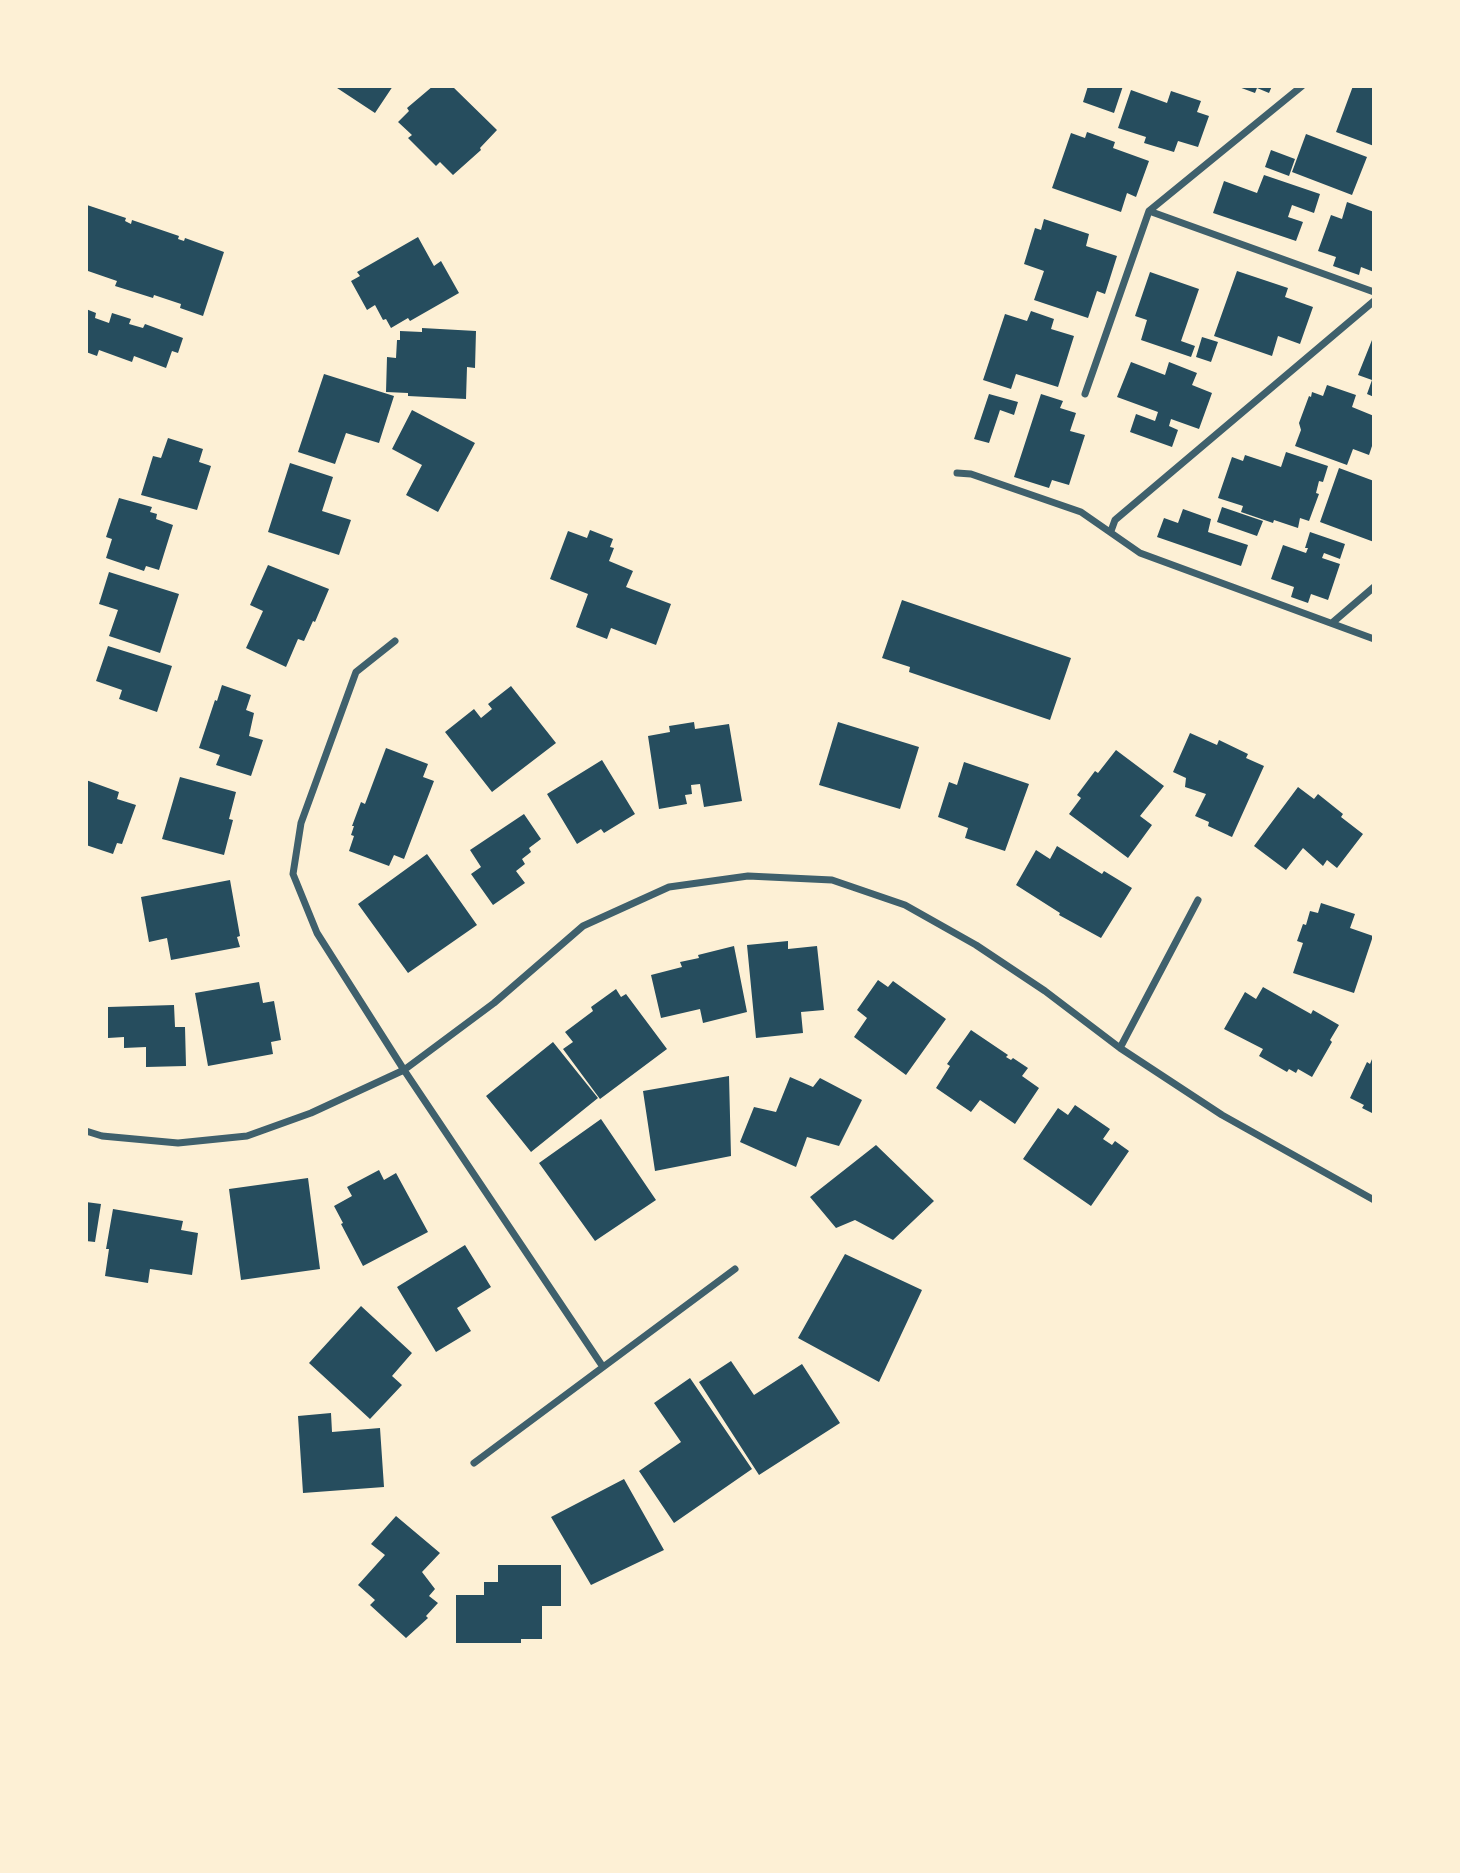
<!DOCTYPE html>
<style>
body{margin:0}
#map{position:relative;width:1460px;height:1873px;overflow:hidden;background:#fdf0d5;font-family:Ubuntu,sans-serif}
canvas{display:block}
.frame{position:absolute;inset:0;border:88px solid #fdf0d5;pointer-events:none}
</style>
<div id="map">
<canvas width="1460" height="1873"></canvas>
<div class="frame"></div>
</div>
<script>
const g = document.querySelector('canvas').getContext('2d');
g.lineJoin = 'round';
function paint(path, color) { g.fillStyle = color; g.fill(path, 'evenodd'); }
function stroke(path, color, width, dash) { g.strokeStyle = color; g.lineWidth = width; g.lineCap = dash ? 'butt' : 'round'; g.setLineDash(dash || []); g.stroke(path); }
paint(new Path2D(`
 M334 86H393L375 113Z
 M433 86H452L497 130 480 148 481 150 453 175 440 162 436 166 408 138 412 135 398 122 409 111 407 108Z
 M1088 86H1123L1114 113 1083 102Z
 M1236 86H1272L1269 93 1257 88 1255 93Z
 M1353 86H1374V146L1336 132Z
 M1131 90 1167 103 1171 91 1201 101 1197 112 1209 116 1198 147 1178 141 1174 152 1144 143 1146 137 1118 128Z
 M1087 132 1115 142 1113 148 1149 161 1136 197 1127 193 1121 212 1052 188 1071 133 1085 138Z
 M1306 134 1367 157 1352 195 1292 172Z
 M1271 150 1295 159 1289 176 1265 167Z
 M1264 175 1320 194 1314 213 1292 205 1288 217 1303 222 1296 241 1213 213 1224 181 1257 193Z
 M1347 202 1374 212V272L1361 267 1359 275 1333 266 1336 257 1318 251 1331 215 1342 219Z
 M87 205 126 218 125 221 131 224 132 220 179 236 178 239 184 241 185 238 224 252 203 316 180 308 181 304 154 295 153 298 115 286 117 281 88 271 86 277Z
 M1044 219 1089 234 1086 246 1117 256 1105 294 1097 291 1088 318 1034 300 1044 271 1024 264 1035 228 1041 230Z
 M418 237 434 266 441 261 459 293 410 321 408 318 391 328 386 319 383 320 375 305 367 310 351 281 360 276 357 272Z
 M1237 271 1288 288 1285 297 1313 307 1300 344 1278 336 1272 356 1214 336Z
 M1150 272 1199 289 1181 341 1195 346 1191 357 1141 340 1147 320 1135 316Z
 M86 309 96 313 95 318 109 323 112 313 131 319 129 324 143 328 145 324 183 338 178 353 172 351 166 368 134 356 132 362 99 350 97 356 86 352Z
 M1031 311 1054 319 1051 329 1074 336 1058 387 1016 374 1011 389 983 380 1005 314 1027 321Z
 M422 328 476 331 475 368 467 367 466 399 408 396V393L386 392 387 357 396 358 397 340H400V331L422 332Z
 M1202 337 1218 342 1211 362 1196 357Z
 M1372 340H1374V397L1367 394 1372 380 1358 375Z
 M1131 362 1165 375 1169 362 1197 373 1192 385 1212 393 1199 429 1171 419 1169 426 1178 430 1172 447 1130 432 1136 414 1155 421 1158 412 1117 397Z
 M324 374 394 396 379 443 346 433 335 464 298 452Z
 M1327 385 1356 395 1352 407 1374 416V440L1369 455 1353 449 1347 465 1295 446 1301 430 1299 423 1309 396 1311 397 1312 392 1323 396Z
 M989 394 1018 402 1014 415 1000 410 989 443 974 439Z
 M1041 394 1063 401 1060 408 1076 413 1070 431 1085 435 1069 485 1052 480 1049 488 1014 477Z
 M412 410 475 443 438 512 406 495 422 465 392 449Z
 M168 438 203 449 199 462 211 466 197 510 141 495 153 456 161 458Z
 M1286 452 1328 466 1323 482 1319 481 1316 493 1319 494 1309 521 1300 518 1298 528 1274 520 1273 523 1241 512 1243 506 1218 498 1232 457 1243 461 1245 455 1281 467Z
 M290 463 333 477 322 511 351 520 339 555 268 532Z
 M1339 468 1374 481V542L1320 522Z
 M119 498 152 507 150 512 157 514 156 519 173 525 159 570 146 566 144 571 106 558 112 539 106 537Z
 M1222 507 1263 521 1257 536 1217 522Z
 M1183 509 1211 519 1208 532 1248 545 1241 566 1157 537 1164 518 1178 523Z
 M590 530 613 539 610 547 614 548 609 561 633 571 626 587 671 604 656 645 611 628 607 639 576 627 588 594 550 579 568 531 587 538Z
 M1310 532 1345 544 1340 559 1324 553 1322 558 1340 564 1328 600 1311 594 1308 603 1291 597 1294 587 1271 579 1283 545 1306 553 1308 548H1305Z
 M268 565 329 589 315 622 313 621 304 641 298 639 286 667 246 648 263 611 250 605Z
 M109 572 179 594 160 653 109 636 118 610 99 604Z
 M902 600 1071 658 1050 720 909 672 910 667 882 658Z
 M108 646 172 666 157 712 119 699 122 690 96 681Z
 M222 685 251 695 246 710 254 713 249 736 263 740 251 776 216 765 220 755 199 748 215 700 217 701Z
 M511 686 556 743 492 792 445 732 474 709 481 718 492 709 488 704Z
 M694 722 695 729 729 724 742 801 704 807 700 784 691 785 692 794 685 795 687 804 659 809 648 736 670 732 669 726Z
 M838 722 919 747 900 809 819 785Z
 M1190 733 1217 745 1219 740 1248 754 1246 758 1264 766 1232 837 1208 826 1209 822 1195 816 1206 794 1185 787 1186 778 1173 772Z
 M386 748 428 764 423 777 434 781 404 859 394 855 389 866 349 851 354 836 351 835 354 826H352L361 802 365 804Z
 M1116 750 1164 786 1140 816 1152 825 1128 858 1069 814 1081 798 1077 795 1095 771 1098 773Z
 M602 760 635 814 604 833 601 829 577 844 547 794Z
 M964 762 1029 784 1005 851 965 838 968 828 938 817 949 782 957 785Z
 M180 777 236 792 229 819 233 820 224 855 162 839Z
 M86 780 119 792 117 799 136 805 122 844 117 843 113 854 86 845Z
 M1298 787 1314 799 1318 794 1343 814 1341 817 1363 834 1337 868 1327 860 1323 866 1303 848 1286 870 1254 846Z
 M524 814 541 839 529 848 531 852 522 859 525 864 516 871 525 883 493 905 471 874 481 867 470 850Z
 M1057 846 1102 874 1104 871 1132 888 1101 938 1059 915 1060 913 1016 885 1036 850 1050 859Z
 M427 854 477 925 408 973 358 904Z
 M230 880 240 936 237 937 240 947 171 960 167 938 149 942 141 897Z
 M1321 903 1355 914 1350 928 1373 936 1354 993 1293 973 1303 943 1297 941 1303 924 1306 925 1310 911 1318 913Z
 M788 941V949L817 946 824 1010 801 1012 803 1033 756 1038 747 945Z
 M734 946 747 1012 703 1023 700 1009 661 1018 651 975 682 967 680 962 699 958 698 955Z
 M878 980 888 987 893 981 946 1019 906 1075 854 1037 867 1018 857 1010Z
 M259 982 263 1003 274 1001 281 1040 271 1042 273 1054 208 1066 195 993Z
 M1263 987 1311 1014 1313 1010 1339 1025 1330 1040 1332 1042 1312 1077 1298 1069 1296 1073 1289 1069 1287 1072 1259 1056 1263 1049 1224 1029 1245 992 1256 999Z
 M616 989 621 997 626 994 667 1049 600 1099 563 1049 573 1042 565 1032 593 1011 591 1007Z
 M174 1005 175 1027H185L186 1066 146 1067V1047L124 1048V1037L108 1038V1007Z
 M971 1030 1008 1055 1006 1057 1011 1060 1013 1058 1028 1068 1022 1076 1039 1088 1015 1124 980 1100 971 1112 936 1088 950 1066 947 1064Z
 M553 1042 598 1098 531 1152 486 1096Z
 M1374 1054V1114L1362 1108 1364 1105 1350 1098 1367 1062 1370 1064Z
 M729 1076 731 1156 655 1171 643 1091Z
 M790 1077 813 1087 820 1078 862 1100 839 1146 807 1137 796 1167 740 1142 754 1107 776 1112Z
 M1075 1105 1110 1129 1103 1139 1112 1145 1115 1141 1129 1151 1091 1206 1023 1159 1058 1108 1068 1115Z
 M601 1119 656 1200 595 1241 539 1163Z
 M876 1145 934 1201 893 1240 855 1220 836 1228 810 1197Z
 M379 1170 384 1180 396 1173 428 1232 363 1266 341 1224 343 1223 334 1206 352 1196 347 1187Z
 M308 1178 320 1269 241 1280 229 1189Z
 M86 1202 101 1204 95 1242 86 1241Z
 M113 1209 183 1221 181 1230 198 1233 192 1275 150 1269 148 1283 105 1276 109 1249H106Z
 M465 1245 491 1287 457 1308 471 1331 436 1352 397 1287Z
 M845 1254 922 1290 879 1382 798 1338Z
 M361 1306 412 1353 392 1376 402 1385 370 1419 309 1363Z
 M731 1361 754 1395 802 1364 840 1423 759 1475 699 1382Z
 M690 1378 752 1469 674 1523 639 1471 681 1442 654 1403Z
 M331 1413 332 1432 380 1428 384 1487 303 1493 298 1416Z
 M624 1479 664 1550 591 1585 551 1517Z
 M396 1516 440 1553 422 1572 435 1589 429 1596 438 1603 426 1616 428 1618 406 1638 370 1605 375 1600 358 1585 385 1555 371 1544Z
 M498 1565H561V1606H542V1639H521V1643H456V1595H484V1582H498Z`), '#264d5e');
stroke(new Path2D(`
 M1149 211 1374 292
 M1085 394 1149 211 1302 86
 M957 473 971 474 1081 512 1140 553 1374 639
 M1111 531 1115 520 1374 301
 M1332 623 1374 587
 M395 641 356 672 301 823 293 874 317 933 404 1070 603 1367
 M1120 1048 1198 900
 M86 1131 102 1136 178 1143 247 1136 311 1113 404 1070 494 1003 583 926 669 887 748 876 832 880 905 905 976 945 1045 991 1120 1048 1222 1115 1374 1200
 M474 1463 735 1269`), '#3f606c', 7);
</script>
